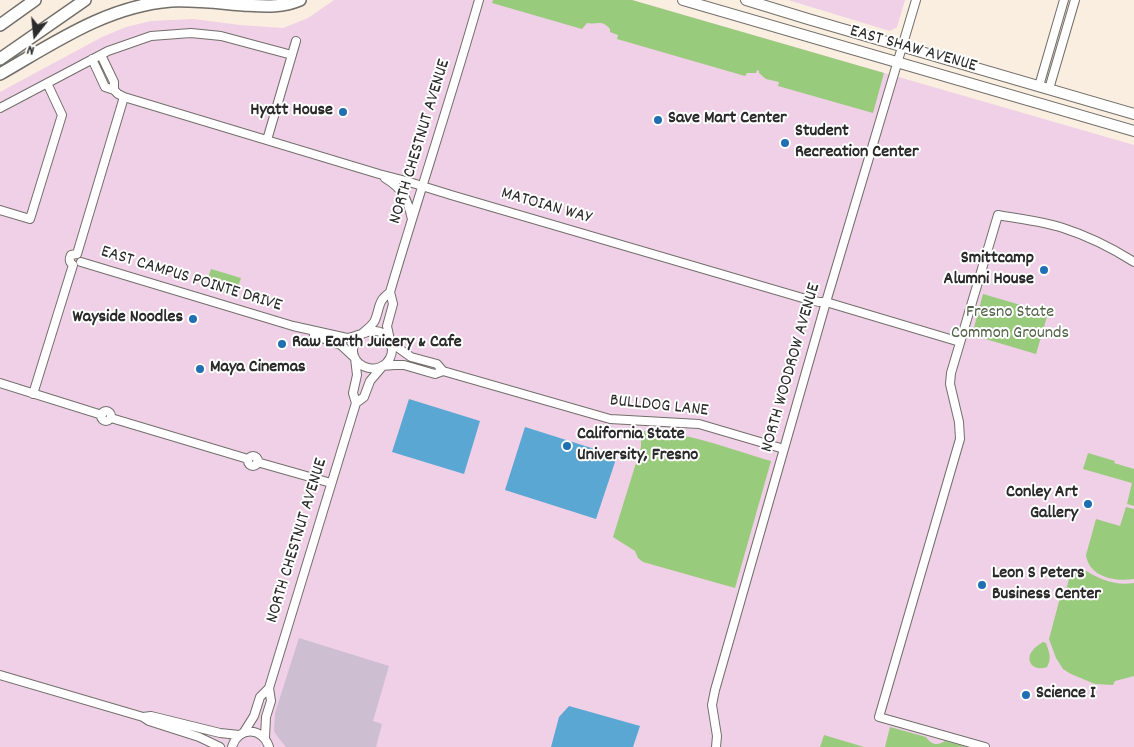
<!DOCTYPE html>
<style>
body{margin:0}
#map{position:relative;width:1134px;height:747px;overflow:hidden;background:#faeee0;font-family:Dekko,sans-serif}
canvas{display:block}
.north{position:absolute;left:10px;top:10px;width:50px;height:50px;-webkit-text-stroke:4px #fff;paint-order:stroke;rotate:196deg;font-size:14px;font-weight:700;line-height:20px;text-align:center;color:#2b2b2b}
.north::after{content:'';display:block;margin:auto;width:18px;height:22px;background:#2b2b2b;clip-path:polygon(50% 0,100% 100%,50% 72%,0 100%)}
</style>
<div id="map">
<canvas width="1134" height="747"></canvas>
<div class="north">N</div>
</div>
<script>
const g = document.querySelector('canvas').getContext('2d');
g.lineJoin = 'round';
function paint(path, color) { g.fillStyle = color; g.fill(path, 'evenodd'); }
function stroke(path, color, width, dash) { g.strokeStyle = color; g.lineWidth = width; g.lineCap = dash ? 'butt' : 'round'; g.setLineDash(dash || []); g.stroke(path); }
function drawText(font, color, halo, rows, align = 'center') {
  g.font = font + ' Dekko,sans-serif'; g.lineWidth = 4; g.setLineDash([]); g.textBaseline = 'middle'; g.strokeStyle = halo; g.fillStyle = color; for (const [text, x, y, turn = 0] of rows) {
    g.save(); g.translate(x, y); g.rotate((+turn || 0) * Math.PI / 180); g.textAlign = isNaN(turn) ? turn : align; if (halo) g.strokeText(text, 0, 0); g.fillText(text, 0, 0); g.restore();
  }
}
paint(new Path2D(`
 M334 0H632L1134 145V747H0V92L102 37 126 27 151 21 193 19 240 25 283 28 308 18Z
 M788 0H905L897 27 890 31Z`), '#efd0e6');
paint(new Path2D(`
 M299 638 389 666 373 721 382 724 376 747H286L277 736 274 731 275 713Z`), '#cdbed2');
paint(new Path2D(`
 M493 0H632L884 73 873 113 778 86 779 82 766 79 759 73V71L757 70 756 73H747L745 76 617 39 618 35 610 32V29C602 19 597 25 587 23L582 29 492 3Z
 M211 269 241 278 235 296 205 287Z
 M983 294 1048 313 1036 354 972 335Z
 M641 431C686 431 729 449 771 461L735 588 643 562 638 558 635 551 613 537 641 447Z
 M1088 453 1115 461 1114 463 1134 469V506L1127 504 1132 483 1083 469Z
 M1126 507 1134 509V579C1115 582 1089 577 1086 555L1096 519 1120 526Z
 M1080 569H1083C1098 579 1115 586 1134 583V676L1115 681 1113 685 1095 684 1071 674 1063 669 1056 658 1049 639 1061 594 1065 595 1070 574Z
 M1043 642 1046 643C1049 652 1052 658 1047 667 1033 672 1024 660 1033 650 1035 647 1040 644 1043 642Z
 M890 727 926 737C931 745 938 746 945 741L967 747H885Z
 M824 735 864 747H820Z`), '#98cb7b');
paint(new Path2D(`
 M409 399 480 421 464 474 392 452Z
 M525 427 617 456 596 519 505 490Z
 M569 706 640 726 633 747H551L559 717Z`), '#59a7d2');
const minor = new Path2D(`
 M101 55 114 82V90
 M92 59 105 87 114 90 118 94 124 97 379 174 406 181 451 195 806 299 819 302H826L960 342
 M1039 86 1064 0
 M1049 89 1075 0
 M0 108 108 51 151 36 191 33 221 36 292 55
 M267 140 296 41
 M385 178C403 189 407 198 412 219
 M0 210 30 219 62 115 47 83
 M81 262 293 326 347 338C362 336 378 322 389 340 392 345 393 352 390 358 382 375 355 370 353 352 352 337 367 332 374 322 378 315 378 306 382 300 384 297 388 294 390 292
 M390 340 387 326 393 304 390 292C419 194 451 98 479 0
 M390 342 411 357 437 364 443 371 610 419 699 424 784 449
 M382 366 394 365H404L435 374 443 371
 M0 383 102 415
 M33 394 73 265C69 262 69 259 71 255L77 254 124 97
 M356 403 364 397 370 381 382 367
 M101 416a5 5 0 1 1 10 0a5 5 0 1 1-10 0Z
 M111 418 248 459
 M248 461a5 5 0 1 1 10 0a5 5 0 1 1-10 0Z
 M257 462 331 483
 M0 675 143 717 149 721 199 737 220 747
 M143 717 151 716 220 733 239 735
 M244 732 254 716 260 697 269 688 356 403 353 393 357 375 355 358 341 345 314 335
 M265 737 266 717 271 701 269 688
 M232 747C238 726 263 727 269 747
 M716 747 717 736 712 705 715 690 826 302 916 0
 M985 747 879 717 960 439 959 422 950 384 951 373 998 215C1019 219 1042 221 1063 228 1088 236 1112 248 1134 262`);
const major = new Path2D(`
 M683 0 1134 131
 M746 0 808 19 1134 114`);
const highway = new Path2D(`
 M0 25 35 0
 M0 59 85 0
 M0 74C54 43 107 6 171 1 195 0 219 3 243 5 263 6 281 8 300 0`);
stroke(minor, '#736f6a', 10);
stroke(major, '#736f6a', 12);
stroke(highway, '#736f6a', 14);
stroke(minor, '#fff', 8);
stroke(major, '#fff', 10);
stroke(highway, '#fff', 11);
for (const [x, y, r, color] of [
 [343,112,5,"#1f6fb2"],
 [658,120,5,"#1f6fb2"],
 [785,143,5,"#1f6fb2"],
 [1044,270,5,"#1f6fb2"],
 [193,319,5,"#1f6fb2"],
 [282,344,5,"#1f6fb2"],
 [200,369,5,"#1f6fb2"],
 [567,446,5,"#1f6fb2"],
 [1088,504,5,"#1f6fb2"],
 [982,585,5,"#1f6fb2"],
 [1026,695,5,"#1f6fb2"]
]) { const dot = new Path2D(); dot.arc(x, y, r, 0, 2 * Math.PI); g.fillStyle = color; g.fill(dot); stroke(dot, '#fff', 2); }
drawText('18px', '#2b2b2b', '#fff', [
 ["EAST SHAW AVENUE",913,50,16],
 ["NORTH CHESTNUT AVENUE",421,142,-73],
 ["MATOIAN WAY",546,207,16],
 ["EAST CAMPUS POINTE DRIVE",191,280,17],
 ["NORTH WOODROW AVENUE",792,368,-74],
 ["BULLDOG LANE",659,407,6],
 ["NORTH CHESTNUT AVENUE",298,541,-73]
]);
drawText('bold 18px', '#2b2b2b', '#fff', [
 ["Hyatt House",333,112,"right"],
 ["Save Mart Center",668,120],
 ["Student",795,133],
 ["Recreation Center",795,154],
 ["Smittcamp",1034,260,"right"],
 ["Alumni House",1034,281,"right"],
 ["Wayside Noodles",183,319,"right"],
 ["Raw Earth Juicery & Cafe",292,344],
 ["Maya Cinemas",210,369],
 ["California State",577,436],
 ["University, Fresno",577,457],
 ["Conley Art",1078,494,"right"],
 ["Gallery",1078,515,"right"],
 ["Leon S Peters",992,575],
 ["Business Center",992,596],
 ["Science I",1036,695]
], 'left');
drawText('18px', '#516347', '#fff', [
 ["Fresno State",1010,314],
 ["Common Grounds",1010,335]
]);
</script>
